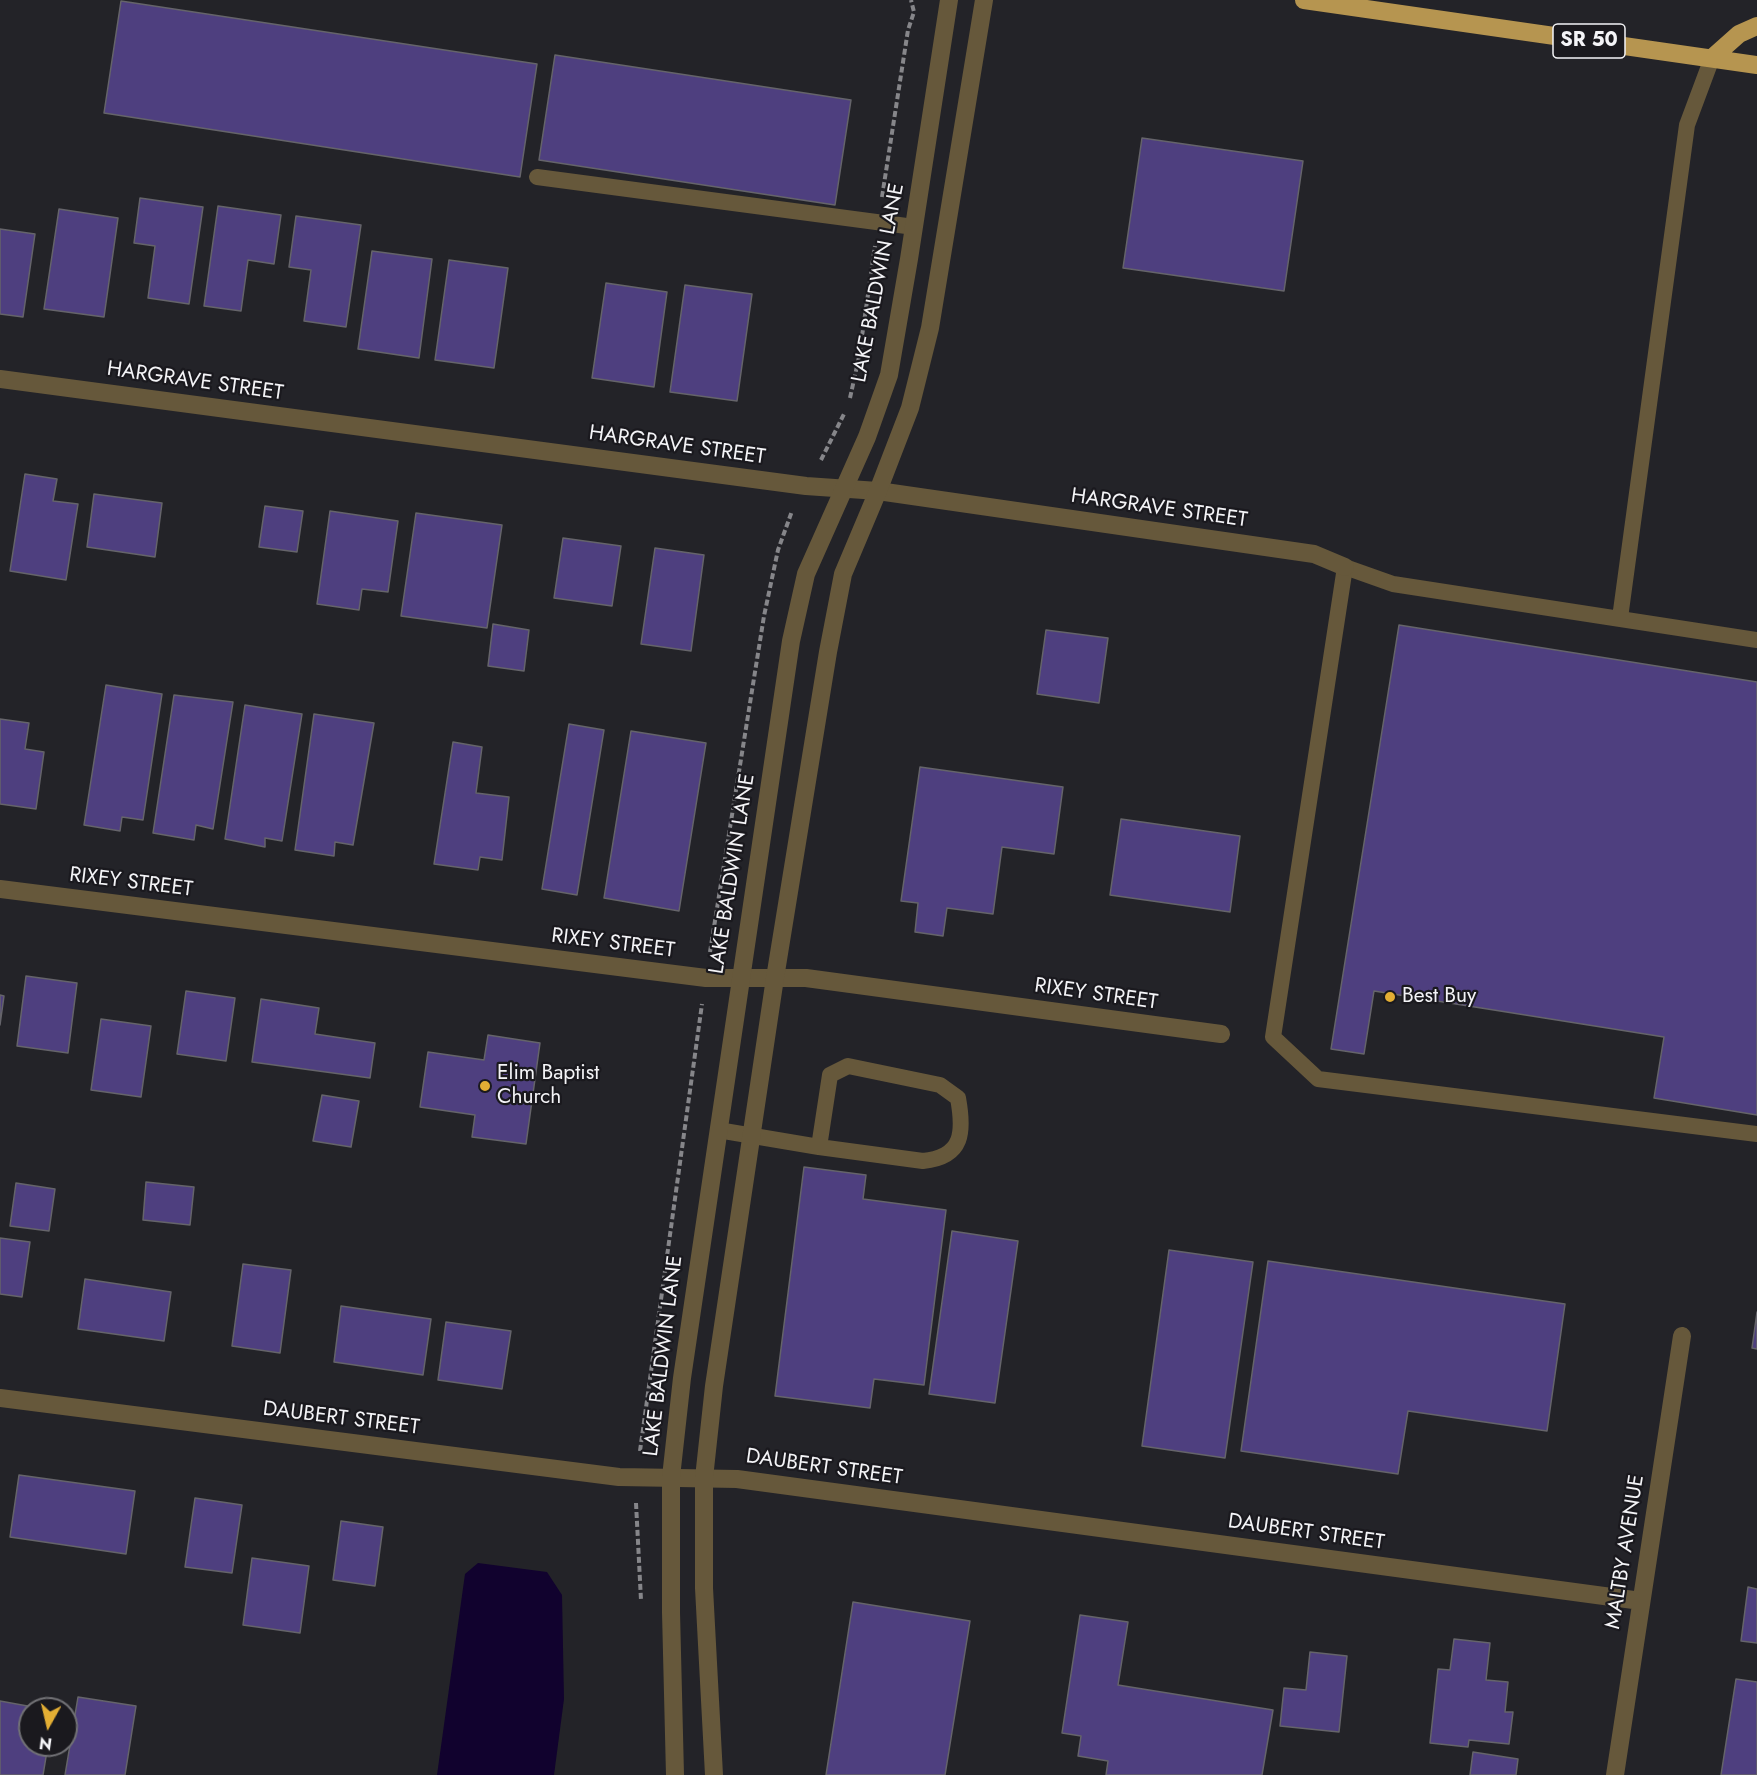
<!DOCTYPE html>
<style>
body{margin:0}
#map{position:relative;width:1757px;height:1775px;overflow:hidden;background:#232328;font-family:Jost,sans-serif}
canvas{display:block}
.north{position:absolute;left:18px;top:1697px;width:60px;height:60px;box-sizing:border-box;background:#1a191e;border:2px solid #717175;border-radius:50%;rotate:188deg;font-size:16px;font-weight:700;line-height:24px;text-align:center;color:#f4f4f7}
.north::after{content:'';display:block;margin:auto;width:21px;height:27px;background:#e3ae34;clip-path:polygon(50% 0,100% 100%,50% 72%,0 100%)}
</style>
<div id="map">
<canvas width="1757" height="1775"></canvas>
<div class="north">N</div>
</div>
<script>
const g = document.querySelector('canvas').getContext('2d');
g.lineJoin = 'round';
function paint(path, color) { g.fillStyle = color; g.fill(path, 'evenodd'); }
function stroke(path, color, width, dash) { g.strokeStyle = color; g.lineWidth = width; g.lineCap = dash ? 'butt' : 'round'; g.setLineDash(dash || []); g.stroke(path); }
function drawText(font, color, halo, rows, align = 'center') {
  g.font = font + ' Jost,sans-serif'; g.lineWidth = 4.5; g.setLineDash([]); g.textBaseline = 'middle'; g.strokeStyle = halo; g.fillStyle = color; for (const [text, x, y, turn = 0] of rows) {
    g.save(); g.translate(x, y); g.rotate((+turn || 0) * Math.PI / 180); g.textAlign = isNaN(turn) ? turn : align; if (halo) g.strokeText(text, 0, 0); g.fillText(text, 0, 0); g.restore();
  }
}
paint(new Path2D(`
 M478 1563 547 1572 562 1595 564 1699 554 1775H437L465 1574Z`), '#11022e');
const building = new Path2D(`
 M121 1 537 64 520 177 104 113Z
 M555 55 851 100 835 205 539 160Z
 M1142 138 1303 161 1284 291 1123 268Z
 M140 198 203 207 189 304 148 298 155 246 134 243Z
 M218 206 281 215 274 264 248 260 241 311 204 306Z
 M59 209 118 218 104 317 44 309Z
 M296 216 361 225 346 327 304 321 311 270 289 267Z
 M0 229 35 234 23 317 0 314Z
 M372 251 432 259 419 358 358 349Z
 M449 260 508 268 494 368 435 360Z
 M606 283 667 292 654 387 592 378Z
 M685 285 752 294 737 401 670 392Z
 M25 474 57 479 53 501 78 504 66 580 10 571Z
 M94 494 162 503 155 557 87 547Z
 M265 506 303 511 297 552 259 547Z
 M330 511 398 521 388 592 362 589 359 610 317 604Z
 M416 513 502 525 487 628 401 616Z
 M563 538 621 546 612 606 554 598Z
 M655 548 704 555 691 651 641 644Z
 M493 624 529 630 524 671 488 666Z
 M1399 625 1757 682V1115L1654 1098 1664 1037 1374 991 1364 1054 1331 1049Z
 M1046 630 1108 638 1099 703 1037 694Z
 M106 685 162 694 143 820 122 817 120 831 84 825Z
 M174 695 233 702 213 829 196 825 194 840 153 833Z
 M245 705 302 714 282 841 265 838V847L225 839Z
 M314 714 374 723 353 845 335 842 334 856 295 850Z
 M0 719 29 723 25 749 44 752 36 809 0 804Z
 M569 724 604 730 577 895 542 889Z
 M631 731 706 743 679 911 604 898Z
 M453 742 482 747 476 793 509 797 502 860 480 857 478 870 434 864Z
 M920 767 1063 787 1054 854 1002 847 993 914 947 908 943 936 915 932 918 903 901 901Z
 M1121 819 1240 836 1230 912 1110 895Z
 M26 976 77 983 68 1053 17 1046Z
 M186 991 235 998 226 1061 177 1054Z
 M0 995 4 996 0 1025Z
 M261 999 319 1008 315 1034 375 1043 370 1078 252 1062Z
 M101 1019 151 1026 141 1097 91 1090Z
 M488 1035 540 1043 526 1144 472 1137 475 1115 420 1107 428 1052 484 1060Z
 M322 1095 359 1101 351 1147 313 1141Z
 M804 1167 866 1175 863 1199 946 1210 924 1385 874 1379 870 1408 775 1396Z
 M146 1182 194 1187 190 1225 143 1220Z
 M16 1183 55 1189 49 1231 10 1226Z
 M952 1231 1018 1241 995 1403 929 1394Z
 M0 1238 30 1242 22 1297 0 1294Z
 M1169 1250 1253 1262 1225 1458 1142 1446Z
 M1268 1261 1565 1304 1547 1431 1408 1411 1398 1474 1241 1451Z
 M243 1264 291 1270 280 1353 232 1346Z
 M85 1279 171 1292 164 1341 78 1329Z
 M341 1306 431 1319 423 1375 334 1362Z
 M1757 1312V1349L1752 1348Z
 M446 1322 511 1331 502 1389 438 1380Z
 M19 1475 135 1491 126 1554 10 1537Z
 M195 1498 242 1505 232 1573 185 1567Z
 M341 1521 383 1527 375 1586 333 1580Z
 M252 1558 309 1566 300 1633 243 1625Z
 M1748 1587 1757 1589V1643L1741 1641Z
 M853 1602 970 1621 945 1775H826Z
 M1080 1615 1128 1622 1118 1685 1273 1710 1262 1775H1106L1108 1761 1078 1756 1081 1736 1062 1733Z
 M1454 1639 1490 1643 1486 1680 1508 1682 1505 1712H1513L1509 1744 1469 1740 1468 1747 1430 1743 1438 1669 1450 1670Z
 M1310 1652 1347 1656 1339 1732 1280 1726 1284 1688 1306 1690Z
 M1736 1679 1757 1682V1775H1721Z
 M78 1697 136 1706 125 1775H65Z
 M0 1701 44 1709H30V1745H48L43 1775H0Z
 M1473 1752 1518 1759 1516 1775H1470Z`);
paint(building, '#4e3f7f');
stroke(building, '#65646a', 1.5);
stroke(new Path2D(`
 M882 197 908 30 914 12 911 0
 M850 398 859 357 875 246
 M821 460 844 414
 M710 952 764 616 778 550 792 511
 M640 1451 702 1004
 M636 1503 641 1600`), '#86868a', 4, [6, 3]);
stroke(new Path2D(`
 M537 177 914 227
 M1620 618 1687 125 1712 58
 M1757 640 1393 584 1345 567 1273 1037 1318 1079 1757 1134
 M718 1130 819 1147 923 1161C964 1157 964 1131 958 1098L940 1085 848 1066 830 1075 819 1147`), '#66583b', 16);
stroke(new Path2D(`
 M0 379 806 486 878 491 1314 554 1345 567
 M0 889 706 978H806L1221 1034
 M0 1398 619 1477 737 1479 1641 1601
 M1615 1775 1682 1336`), '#66583b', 18);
stroke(new Path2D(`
 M675 1775 671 1612V1477L682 1378 791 641 806 574 867 437 889 375 909 259 949 0
 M714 1775 704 1588V1478L714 1386 775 978 828 652 843 574 878 491 910 408 930 328 984 0`), '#66583b', 18);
stroke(new Path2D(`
 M1304 0 1757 65
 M1712 58 1739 34 1757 26`), '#b69550', 18);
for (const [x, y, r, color] of [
 [1390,997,6,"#e3ae34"],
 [485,1086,6,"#e3ae34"]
]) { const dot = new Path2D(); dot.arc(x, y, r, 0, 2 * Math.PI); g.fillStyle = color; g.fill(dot); stroke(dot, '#1a191e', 2); }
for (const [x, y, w] of [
 [1589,41,72]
]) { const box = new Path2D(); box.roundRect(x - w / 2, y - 17, w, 34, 4.5); g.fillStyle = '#1a191e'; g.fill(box); stroke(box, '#f4f4f7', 1.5); }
drawText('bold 20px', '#f4f4f7', null, [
 ["SR 50",1589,41]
]);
drawText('21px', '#f4f4f7', '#1a191e', [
 ["LAKE BALDWIN LANE",879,283,-79],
 ["HARGRAVE STREET",195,382,8],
 ["HARGRAVE STREET",677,446,8],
 ["HARGRAVE STREET",1159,509,8],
 ["LAKE BALDWIN LANE",733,874,-81],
 ["RIXEY STREET",131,883,7],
 ["RIXEY STREET",613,944,7],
 ["RIXEY STREET",1096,995,8],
 ["LAKE BALDWIN LANE",664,1356,-83],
 ["DAUBERT STREET",341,1419,7],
 ["DAUBERT STREET",824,1468,8],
 ["DAUBERT STREET",1306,1533,8],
 ["MALTBY AVENUE",1626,1552,-81]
]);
drawText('21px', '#f4f4f7', '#1a191e', [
 ["Best Buy",1402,997],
 ["Elim Baptist",497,1074],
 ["Church",497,1098]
], 'left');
</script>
